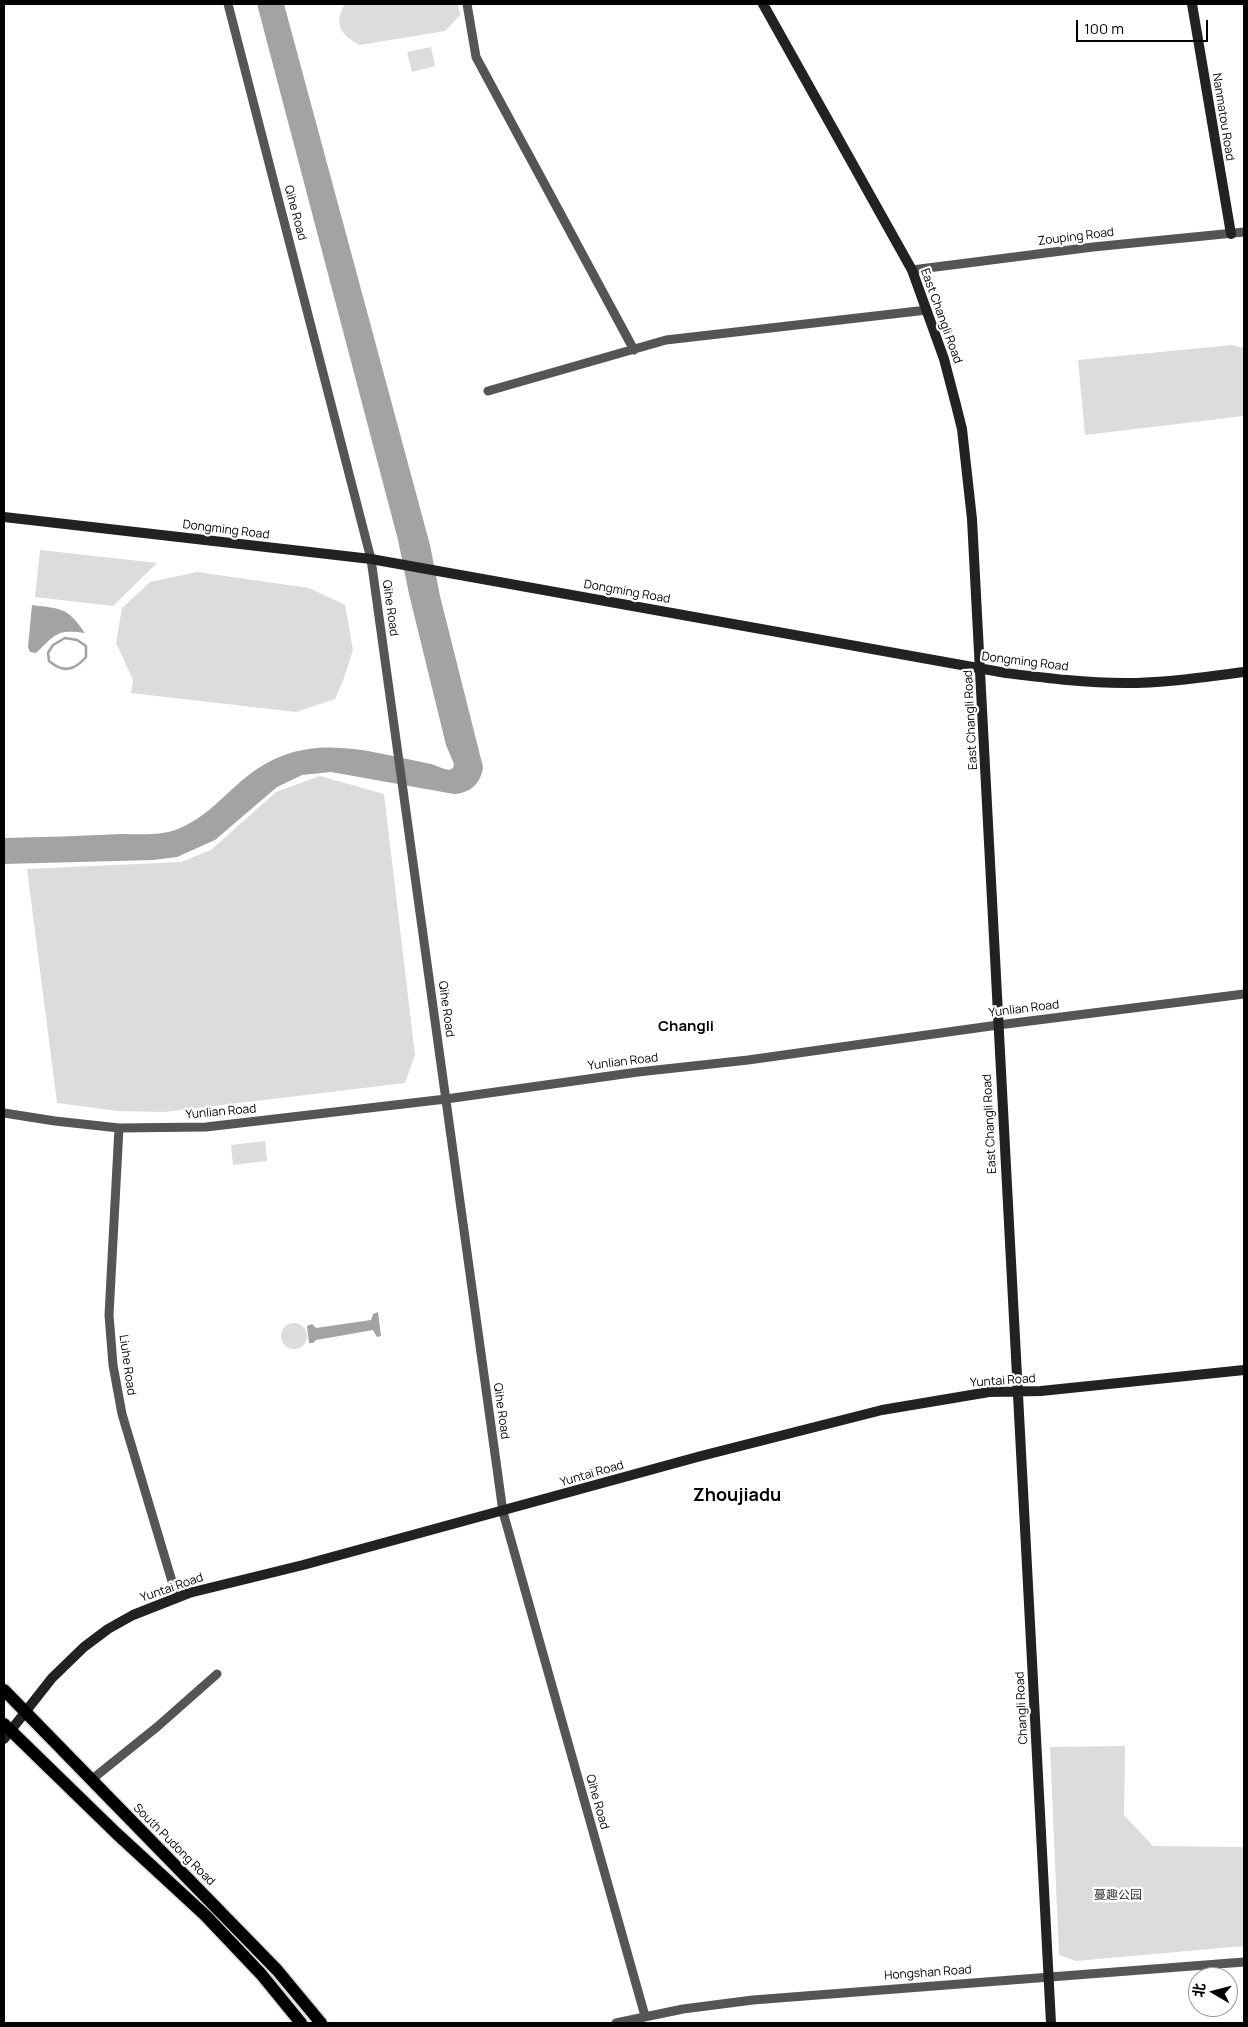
<!DOCTYPE html>
<meta charset="utf-8">
<style>
body{margin:0}
#map{position:relative;width:1248px;height:2027px;overflow:hidden;background:#fff;font-family:Manrope,"Noto Sans SC",sans-serif}
canvas{display:block}
.frame{position:absolute;inset:0;border:5px solid #000;pointer-events:none}
.north{position:absolute;left:1188px;top:1967px;width:50px;height:50px;box-sizing:border-box;background:#fff;border:1px solid #999;border-radius:50%;rotate:278deg;font-size:14px;font-weight:700;line-height:20px;text-align:center;color:#000}
.north::after{content:'';display:block;margin:auto;width:18px;height:22px;background:#000;clip-path:polygon(50% 0,100% 100%,50% 72%,0 100%)}
.scale{position:absolute;left:1076px;top:20px;width:132px;height:22px;box-sizing:border-box;border:2px solid #000;border-top:0;padding-left:6px;font-size:15px;line-height:18px;white-space:nowrap;color:#000;-webkit-text-stroke:4px #fff;paint-order:stroke}
</style>
<div id="map">
<canvas width="1248" height="2027"></canvas>
<div class="frame"></div>
<div class="north">北</div>
<div class="scale">100 m</div>
</div>
<script>
const g = document.querySelector('canvas').getContext('2d');
g.lineJoin = 'round';
function paint(path, color) { g.fillStyle = color; g.fill(path, 'evenodd'); }
function stroke(path, color, width, dash) { g.strokeStyle = color; g.lineWidth = width; g.lineCap = dash ? 'butt' : 'round'; g.setLineDash(dash || []); g.stroke(path); }
function drawText(font, color, halo, rows, align = 'center') {
  g.font = font + ' Manrope,"Noto Sans SC",sans-serif'; g.lineWidth = 4.5; g.setLineDash([]); g.textBaseline = 'middle'; g.strokeStyle = halo; g.fillStyle = color; for (const [text, x, y, turn = 0] of rows) {
    g.save(); g.translate(x, y); g.rotate((+turn || 0) * Math.PI / 180); g.textAlign = isNaN(turn) ? turn : align; if (halo) g.strokeText(text, 0, 0); g.fillText(text, 0, 0); g.restore();
  }
}
paint(new Path2D(`
 M345 4H458L460 15 445 31 360 45C341 36 333 23 345 4Z
 M431 47 435 66 412 72 407 52Z
 M1232 345 1244 348V416L1085 435 1078 360Z
 M40 550 157 563 113 606 35 597Z
 M197 572 309 588 345 605 353 650 344 678 335 699 296 712 131 693 133 680 116 643 122 608 150 582Z
 M320 776 384 794 415 1055 405 1083 164 1112 118 1111 57 1103 27 869 181 862 211 850 276 792Z
 M265 1141 267 1161 233 1165 231 1145Z
 M281 1336a13 13 0 1 1 26 0a13 13 0 1 1-26 0Z
 M1125 1746 1124 1815 1153 1846 1244 1847V1946L1076 1961 1059 1955 1050 1747Z`), '#dcdcdc');
paint(new Path2D(`
 M257 4H284L430 545 440 596 483 767C481 783 471 793 454 794L331 772 302 775 277 787 215 840 177 857 153 860 4 864V838C43 837 82 836 121 834 139 834 161 836 178 829 209 816 224 794 250 774 308 730 366 751 431 764 438 766 443 769 449 770L453 768 454 764 446 745 409 594 398 540Z
 M32 605C62 609 67 607 85 633 55 629 56 635 36 653L30 652 28 647Z
 M378 1312 381 1336 377 1337 373 1330 316 1340 313 1343H309L307 1326 312 1324 316 1328 371 1320 373 1314Z`), '#a3a3a3');
stroke(new Path2D(`
 M65 638 77 640 86 646V657C74 671 63 673 49 661L48 653 53 645Z`), '#a3a3a3', 2.5);
const primary = new Path2D(`
 M4 1690 277 1970 321 2023
 M4 1724 116 1833 205 1915 261 1974 301 2023`);
stroke(primary, '#dbdbdb', 15);
stroke(new Path2D(`
 M228 4 371 559 503 1512 645 2016
 M467 4 476 57 634 350
 M912 270 1093 247 1244 232
 M488 391 666 340 927 310
 M4 1113 55 1121 119 1128 206 1127 446 1099 638 1072 748 1060 998 1025 1244 994
 M119 1128 109 1315 113 1365 122 1414 177 1598
 M91 1780 157 1727 217 1674
 M616 2023 683 2009 753 2000 1244 1962`), '#555', 9);
stroke(new Path2D(`
 M763 4 912 270 944 359 956 405 962 429 972 519 1051 2023
 M1192 4 1231 234
 M4 517 371 559 1006 673C1046 678 1085 683 1125 683 1165 683 1205 677 1244 672
 M4 1739 52 1678 84 1647 108 1629 133 1615 189 1593 303 1565 701 1456 882 1410 989 1392 1041 1391 1244 1370`), '#222', 10);
stroke(primary, '#000', 12);
drawText('12px', '#000', '#fff', [
 ["Nanmatou Road",1223,117,81],
 ["Qihe Road",295,213,75],
 ["Zouping Road",1076,237,-7],
 ["East Changli Road",941,316,70],
 ["Dongming Road",226,530,7],
 ["Dongming Road",627,592,10],
 ["Qihe Road",390,608,82],
 ["Dongming Road",1025,662,7],
 ["East Changli Road",971,720,-93],
 ["Qihe Road",446,1009,82],
 ["Yunlian Road",1024,1009,-7],
 ["Yunlian Road",623,1062,-7],
 ["Yunlian Road",221,1112,-5],
 ["East Changli Road",990,1124,-93],
 ["Liuhe Road",127,1365,82],
 ["Yuntai Road",1003,1381,-4],
 ["Qihe Road",501,1411,82],
 ["Yuntai Road",592,1474,-16],
 ["Yuntai Road",172,1588,-19],
 ["Changli Road",1022,1708,-93],
 ["Qihe Road",597,1802,74],
 ["South Pudong Road",174,1845,45],
 ["Hongshan Road",928,1973,-4]
]);
drawText('12px', '#333', '#fff', [
 ["蔓趣公园",1118,1896]
]);
drawText('bold 15px', '#000', '#fff', [
 ["Changli",686,1027]
]);
drawText('bold 18px', '#000', '#fff', [
 ["Zhoujiadu",737,1496]
]);
</script>
